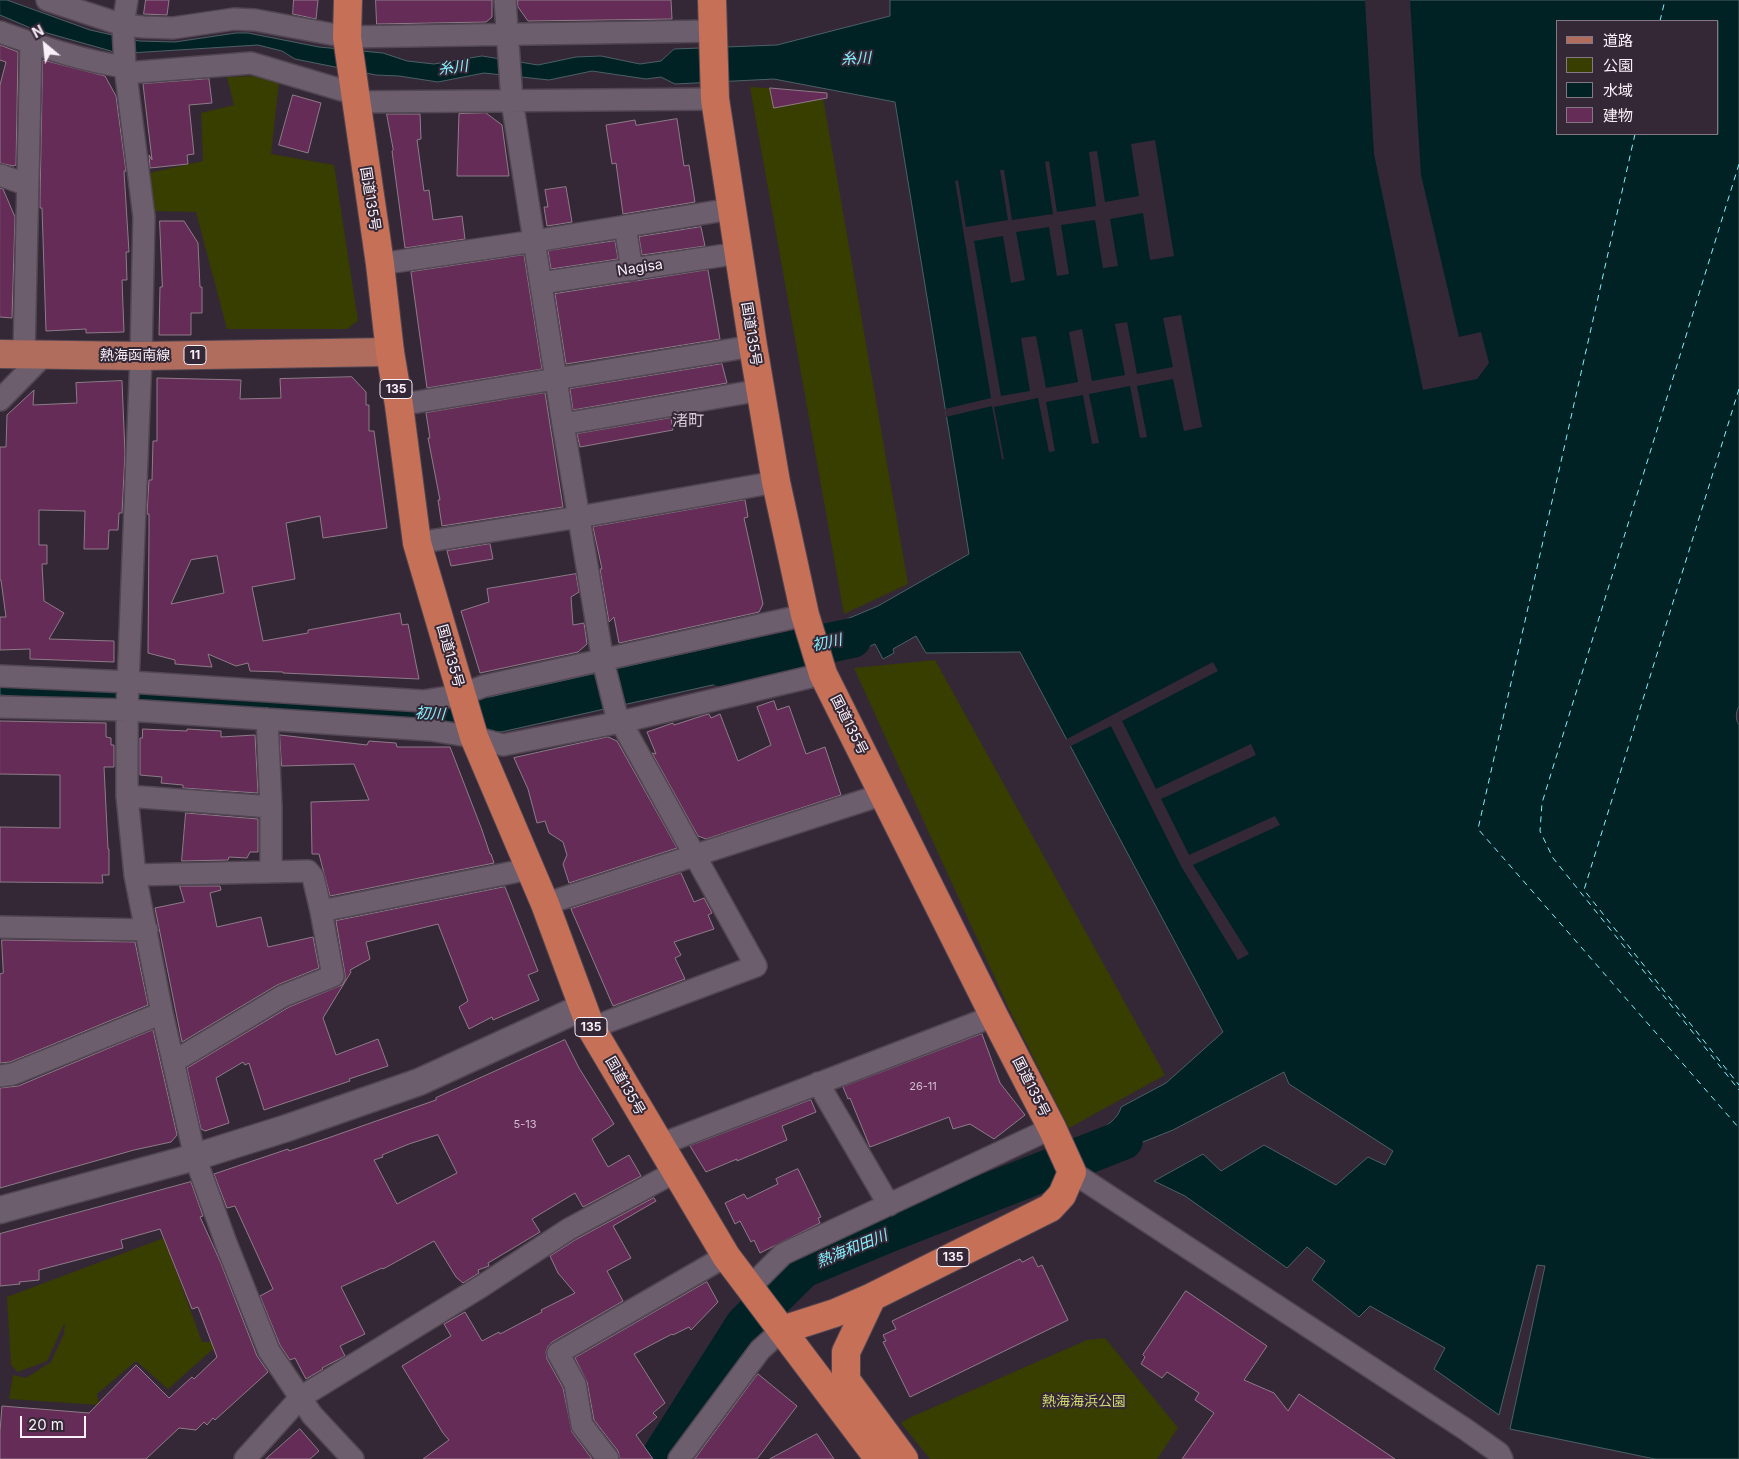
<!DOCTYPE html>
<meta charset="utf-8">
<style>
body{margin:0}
#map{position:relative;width:1739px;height:1459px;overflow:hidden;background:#352836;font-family:Inter,"Noto Sans JP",sans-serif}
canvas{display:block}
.legend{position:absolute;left:1556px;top:20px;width:162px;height:115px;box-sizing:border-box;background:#352836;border:1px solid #837884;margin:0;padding:6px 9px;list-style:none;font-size:15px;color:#f9f0f9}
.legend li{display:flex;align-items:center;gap:10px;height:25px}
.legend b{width:25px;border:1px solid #837884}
.north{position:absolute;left:20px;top:20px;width:50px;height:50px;-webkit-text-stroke:4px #352836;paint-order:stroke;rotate:332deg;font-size:14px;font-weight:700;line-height:20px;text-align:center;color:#f9f0f9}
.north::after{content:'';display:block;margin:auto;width:18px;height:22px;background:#f9f0f9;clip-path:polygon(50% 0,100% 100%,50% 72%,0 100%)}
.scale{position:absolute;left:20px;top:1416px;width:66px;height:22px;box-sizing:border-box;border:2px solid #f9f0f9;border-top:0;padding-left:6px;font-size:15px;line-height:18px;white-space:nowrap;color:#f9f0f9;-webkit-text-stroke:4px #352836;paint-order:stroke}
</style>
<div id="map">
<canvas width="1739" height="1459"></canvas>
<ul class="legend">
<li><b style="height:6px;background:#b06c5d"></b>道路</li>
<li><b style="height:14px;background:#383d00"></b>公園</li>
<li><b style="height:14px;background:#002225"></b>水域</li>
<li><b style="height:14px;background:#642c57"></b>建物</li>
</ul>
<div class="north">N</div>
<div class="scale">20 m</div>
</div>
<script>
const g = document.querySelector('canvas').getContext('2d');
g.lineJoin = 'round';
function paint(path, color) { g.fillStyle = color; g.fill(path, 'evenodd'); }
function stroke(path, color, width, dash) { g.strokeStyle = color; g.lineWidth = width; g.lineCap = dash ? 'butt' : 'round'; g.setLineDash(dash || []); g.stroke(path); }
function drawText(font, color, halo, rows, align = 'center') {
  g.font = font + ' Inter,"Noto Sans JP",sans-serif'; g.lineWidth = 4; g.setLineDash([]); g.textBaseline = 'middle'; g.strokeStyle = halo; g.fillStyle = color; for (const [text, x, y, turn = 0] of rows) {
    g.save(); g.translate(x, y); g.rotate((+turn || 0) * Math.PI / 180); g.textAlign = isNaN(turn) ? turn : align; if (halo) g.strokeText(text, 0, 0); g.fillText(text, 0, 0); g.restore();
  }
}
paint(new Path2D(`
 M254 76 279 82 271 154 334 165 358 321 347 329H227L196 212 155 211 149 173 203 161 201 113 234 105 227 77Z
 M750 87 822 92 908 584 844 614Z
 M935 660 1165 1075 1069 1128 1010 1011 854 668Z
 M164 1238 202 1342H221L168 1389 136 1361 97 1394 99 1405 9 1399 13 1375 26 1378 51 1362 64 1334 65 1322 47 1361 18 1372 11 1365 7 1297Z
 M1105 1338 1178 1428 1157 1459H930L901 1423 909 1418 1087 1340Z`), '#383d00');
const water = new Path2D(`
 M0 0H7L90 30 139 41 175 42 236 33H248L319 47 383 53 407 61 434 64 482 56 538 65 576 57 601 56 640 64 661 61 674 49 777 45 890 16V0H1739V706C1736 712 1735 719 1739 725V1459H1655L1510 1429 1545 1266 1537 1265 1499 1415 1434 1369 1445 1348 1370 1306 1359 1317 1312 1280 1325 1261 1307 1247 1287 1268 1185 1196 1154 1181 1203 1154 1221 1171 1264 1145 1336 1185 1368 1157 1385 1165 1393 1151 1289 1084 1284 1072 1173 1130 1095 1161 1083 1139C1096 1132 1118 1122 1121 1107L1166 1083 1223 1032 1020 652 926 653 916 636 893 649 894 653 883 659 875 644 850 655 840 622 878 606 969 554 895 102 774 79 675 84 661 77 646 79 592 71 549 80 484 73 438 82 399 76 376 75 330 66 295 59 282 51 258 45 114 54 111 51 33 29 0 15ZM1558 21H1718V134H1558Z
 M769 635 780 670 501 732 0 695V676L489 697Z`);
paint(water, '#002225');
stroke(water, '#4b6065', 1);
paint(new Path2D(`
 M1365 0H1410L1421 175 1459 337 1481 332 1489 363 1477 379 1423 390 1374 154Z
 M1155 140 1174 256 1150 260 1143 213 1110 219 1118 266 1103 268 1095 220 1061 225 1069 274 1057 276 1049 227 1016 232 1025 280 1011 283 1003 236 974 241 1001 396 1030 391 1021 338 1036 336 1046 388 1078 382 1069 332 1082 329 1092 381 1125 375 1115 324 1127 322 1137 374 1173 367 1163 318 1181 315 1202 427 1184 431 1173 379 1137 386 1147 437 1140 438 1130 386 1089 394 1099 443 1092 444 1083 395 1046 402 1055 451 1049 452 1038 398 994 407 1004 459H1002L992 406 946 417 945 409 991 398 955 181 958 180 966 227 1008 220 1000 170H1004L1012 220 1053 214 1045 162 1049 161 1057 212 1096 206 1089 152 1097 151 1105 202 1139 196 1131 144Z
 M1213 662 1218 671 1122 721 1156 789 1251 744 1256 755 1161 799 1189 855 1275 816 1280 825 1193 865 1249 954 1238 960 1181 866 1111 726 1067 748 1065 740Z`), '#352836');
stroke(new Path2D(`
 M721 666 852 638
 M660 1459 745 1325 803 1268 887 1233 1123 1140`), '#002225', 40);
stroke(new Path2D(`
 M1660 21 1665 0
 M1635 134 1478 829 1739 1128
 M1739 164 1542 803 1540 831 1553 858 1739 1090
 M1739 389 1584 890 1739 1085`), '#83f1ff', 1, [6, 5]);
const building = new Path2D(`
 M146 0H169L167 15 144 14Z
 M294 0H318L316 19 293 14Z
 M376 0H492V17L486 22 377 24Z
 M518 0H671L672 19 528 21 518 7Z
 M0 45 18 52 16 165 13 166 0 163V85L6 62 0 60Z
 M43 60 105 76 116 96 126 171H124L129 252H126L127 280H122L124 332 86 333V329L46 331 42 208H40V199Z
 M209 79 212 103 189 105 194 154 187 155 188 164 150 168 149 155 152 160 143 84Z
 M770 88 827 93V98L774 108Z
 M293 95 321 103 308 153 279 145Z
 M486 113 502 125 509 176H457L459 114Z
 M387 114H420L421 139 417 140 424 191 429 190 433 220 462 216 465 239 405 248 392 151 393 150Z
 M677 119 684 166 689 165 695 202 623 214 616 163 612 164 606 125 635 120 636 125Z
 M566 187 572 222 547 226 544 207H548L545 190Z
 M0 188 3 189 15 217 12 318 0 317Z
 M160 221H184L198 243 200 287H202V313H191V335H159L160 287H162Z
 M701 227 705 246 642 255 639 237Z
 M615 241 618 259 551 269 548 251Z
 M524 255 542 369 427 388 411 272Z
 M708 270 720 339 566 364 555 294Z
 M722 364 727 383 573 410 570 389Z
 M352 377 366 392V405H369V431H374L387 528 323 538 320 516 286 523 295 579 252 587 263 641 308 633V630L400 613 402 625 408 624 419 679 283 673V672L250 671 248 663 236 666 208 654 212 667 175 664V660L148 653 149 531V514H147L149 480H152L153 441H157V378L241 380 240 399 281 398 280 379ZM217 556 224 593 171 604 191 560Z
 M122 381 125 453 122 513H119L118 530H109L108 549H84L85 511 39 510V545H47V564H42L44 601 64 613 49 639 114 641V662L30 659V649L0 650V617H6L1 580H0V447H6L7 415 34 390 33 405 77 403 76 383Z
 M545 393 563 507 442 526 438 500H440L428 438H430L426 413Z
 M671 418 673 430 580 447 577 434Z
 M745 500 748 517 744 518 763 604 759 612 619 643 614 617 609 622 600 569H602L593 527Z
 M490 544 493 559 451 566 447 551Z
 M576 574 579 592 571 597 573 625 584 623 587 644 578 652 480 673 461 611 489 602 487 589Z
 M774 701 777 710 789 706 806 754 825 747 841 795 706 839 698 836 652 753 656 754 647 732 673 723 674 725 708 714H709L711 718 720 714 738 761 771 745 757 707Z
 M0 721 106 723V737L111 738V745H114V767H104L108 849H109V875H102L103 883 0 882V827L60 828V775L0 774Z
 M143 729 187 731V729L221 731V737L255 735 258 793 183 788V785L161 783 162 777 140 775V738H142Z
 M280 735 367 745 369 741 396 743 397 747H450L482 830 490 854H491L494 863 330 896 319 854H312L311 802 369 800 354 764 282 766Z
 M608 737 617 741 677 848 569 883 563 864 567 855 563 842 549 833 545 821 537 823 528 789 514 758Z
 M186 813 258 819V852H250L247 858 229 857 228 860 182 861Z
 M681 873 694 902 704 898 712 913 708 915 714 929 674 942 681 955 675 958 685 979 613 1006 571 909Z
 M180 886H220L221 890 210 893 217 927 261 917 268 947 313 937 319 968 277 985 182 1042 155 908 184 902Z
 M505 887 538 971 528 975 539 1000 493 1020 492 1017 469 1029 459 1007 468 1001 438 924 366 942 370 959 350 970 351 972 323 1018 336 1055 378 1039 388 1066 349 1079 350 1081 264 1110 249 1063 245 1065 243 1062 216 1078 229 1123 205 1131 201 1129 187 1068 289 1007 342 985 345 980V974L336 921Z
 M2 940 135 942 148 1005 10 1062 0 1063V974L3 973Z
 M153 1030 177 1135 171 1142 134 1150 0 1188V1088L18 1086Z
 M982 1034 1000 1083 1025 1115 994 1139 970 1124 953 1129 949 1117 870 1147 850 1098 848 1099 843 1087Z
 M565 1040 579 1068 614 1124 592 1139 608 1167 629 1155 641 1176 583 1207 575 1193 532 1219 540 1232 488 1263 489 1266 478 1270 479 1273 463 1283 456 1277 434 1241 383 1269 382 1268 341 1287 365 1334 340 1346 345 1356 322 1368 323 1369 306 1379 295 1358 290 1360 280 1345 260 1296 273 1289 235 1206 227 1208 214 1174 288 1149 289 1151 328 1138 436 1100V1098ZM438 1135 457 1173 397 1204 374 1160 383 1157 382 1155 409 1144Z
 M811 1100 816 1112 782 1126 787 1140 737 1161V1159L706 1172 690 1146Z
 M798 1169 821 1217 818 1218 820 1223 760 1253 754 1240 751 1242 740 1221 735 1224 725 1203 744 1194 747 1199 778 1184 776 1179Z
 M191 1182 203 1216 200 1217 220 1261 257 1356 268 1372 215 1420 213 1418 207 1425 204 1422 196 1430 179 1428 146 1459H0V1431L2 1406 89 1413 136 1365 169 1398 192 1377 194 1379 217 1357 198 1307 192 1309 160 1229 121 1240 123 1248 39 1270V1280L19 1282 20 1284 0 1286V1234Z
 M654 1198 656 1201 613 1226 631 1258 607 1271 623 1301 552 1342 548 1346 546 1352 547 1359 563 1388 572 1432 592 1459H423L449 1440 443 1433 402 1366 451 1336 444 1324 465 1312 482 1341 499 1332 500 1334 542 1312 541 1310 575 1293 558 1273 550 1256 575 1240Z
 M1033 1257 1038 1267 1042 1265 1068 1320 910 1397 883 1342 886 1341 883 1335 896 1329 892 1321 1020 1259 1022 1262Z
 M707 1282 718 1302 691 1330 689 1327 673 1335 672 1334 634 1354 665 1403 653 1413 657 1417 636 1435 653 1459H620L618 1451 594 1420 587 1382 575 1358Z
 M1186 1291 1267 1346 1244 1380 1274 1393 1288 1411 1299 1394 1395 1459H1182L1214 1413 1195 1400 1199 1393 1167 1372 1162 1378 1141 1364 1145 1357 1143 1355Z
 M758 1374 797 1406 757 1459H695Z
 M300 1429 319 1451 310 1459H266Z
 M817 1434 834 1459H770Z`);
paint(building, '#642c57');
stroke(building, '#8e7b88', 1);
const minor = new Path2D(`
 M47 0 123 25 144 27 173 28 234 19 255 20 347 37 712 31
 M127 0 123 25 125 67 144 217 141 356 127 710V796L135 875 162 1013 195 1157 226 1243 269 1351 312 1415 353 1459
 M505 0 512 101 563 424 603 661 616 713 756 966 591 1028
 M0 32C40 46 82 61 125 67
 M126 73 251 63 355 94
 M355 102 715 99
 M0 175 28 185
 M625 226 632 270
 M380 264 535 241 731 209
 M541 283 739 253
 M24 355 31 43
 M0 400 43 356
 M399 405 753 346
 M563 424 761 390
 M417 543 579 517 776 482
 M0 676 130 682 423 701 461 695 484 686 805 615
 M0 707 127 710 430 730 474 737 503 745 621 722 823 674
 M267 719 271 807V872
 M127 796 271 807
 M135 875 308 871 313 877 321 911 529 869
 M545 904 884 794
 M0 927 147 930
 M173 1062 283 996 333 976 321 911
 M0 1076 13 1074 162 1013
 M818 1083 889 1205
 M659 1145 994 1016
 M1072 1172 1465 1429 1499 1453 1502 1459
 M749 1288 783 1254 1052 1128
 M245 1459 301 1397 482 1286 569 1229 675 1172
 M608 1459 582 1425 575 1384 558 1353 726 1256
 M679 1459 760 1350 782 1330`);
const tertiary = new Path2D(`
 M0 1210 195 1157 287 1128 419 1082 583 1007`);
const primary = new Path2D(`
 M0 354 141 356 390 352`);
const trunk = new Path2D(`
 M348 0 347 37 380 264 390 352 399 405 417 543 474 737 545 904 591 1028 726 1256 879 1459
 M712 0 715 99 753 346 776 482 805 615 823 674 994 1016 1052 1128 1072 1172 1062 1195 1050 1208 872 1297 846 1352V1380L904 1459
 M782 1330 835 1313 872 1297`);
stroke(minor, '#514652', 24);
stroke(tertiary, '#514652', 29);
stroke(primary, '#514652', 30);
stroke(trunk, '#514652', 30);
stroke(minor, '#6d5e6e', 21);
stroke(tertiary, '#6d5e6e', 26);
stroke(primary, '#b06c5d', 28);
stroke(trunk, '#c67057', 28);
drawText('11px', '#d4bfd0', null, [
 ["26-11",923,1087],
 ["5-13",525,1125]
]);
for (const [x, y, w] of [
 [195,355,22],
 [396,389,32],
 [591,1027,32],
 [953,1257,32]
]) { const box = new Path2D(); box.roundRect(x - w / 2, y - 9.5, w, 19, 4); g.fillStyle = '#352836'; g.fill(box); stroke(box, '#f9f0f9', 1); }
drawText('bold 12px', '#f9f0f9', null, [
 ["11",195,355],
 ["135",396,389],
 ["135",591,1027],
 ["135",953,1257]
]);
drawText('14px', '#f9f0f9', '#352836', [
 ["国道135号",370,199,81],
 ["Nagisa",640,268,-9],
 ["国道135号",751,334,81],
 ["熱海函南線",135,356],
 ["国道135号",450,656,74],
 ["国道135号",849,725,63],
 ["国道135号",625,1086,60],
 ["国道135号",1031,1087,63]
]);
drawText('14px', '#ccd76f', '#352836', [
 ["熱海海浜公園",1084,1402]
]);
drawText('italic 15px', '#83f1ff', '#352836', [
 ["糸川",856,59,-3],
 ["糸川",453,68,-7],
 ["初川",827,643,-12],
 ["初川",430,714,3],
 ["熱海和田川",852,1249,-22]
]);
drawText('16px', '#d9c7d9', '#352836', [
 ["渚町",688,421]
]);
</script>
